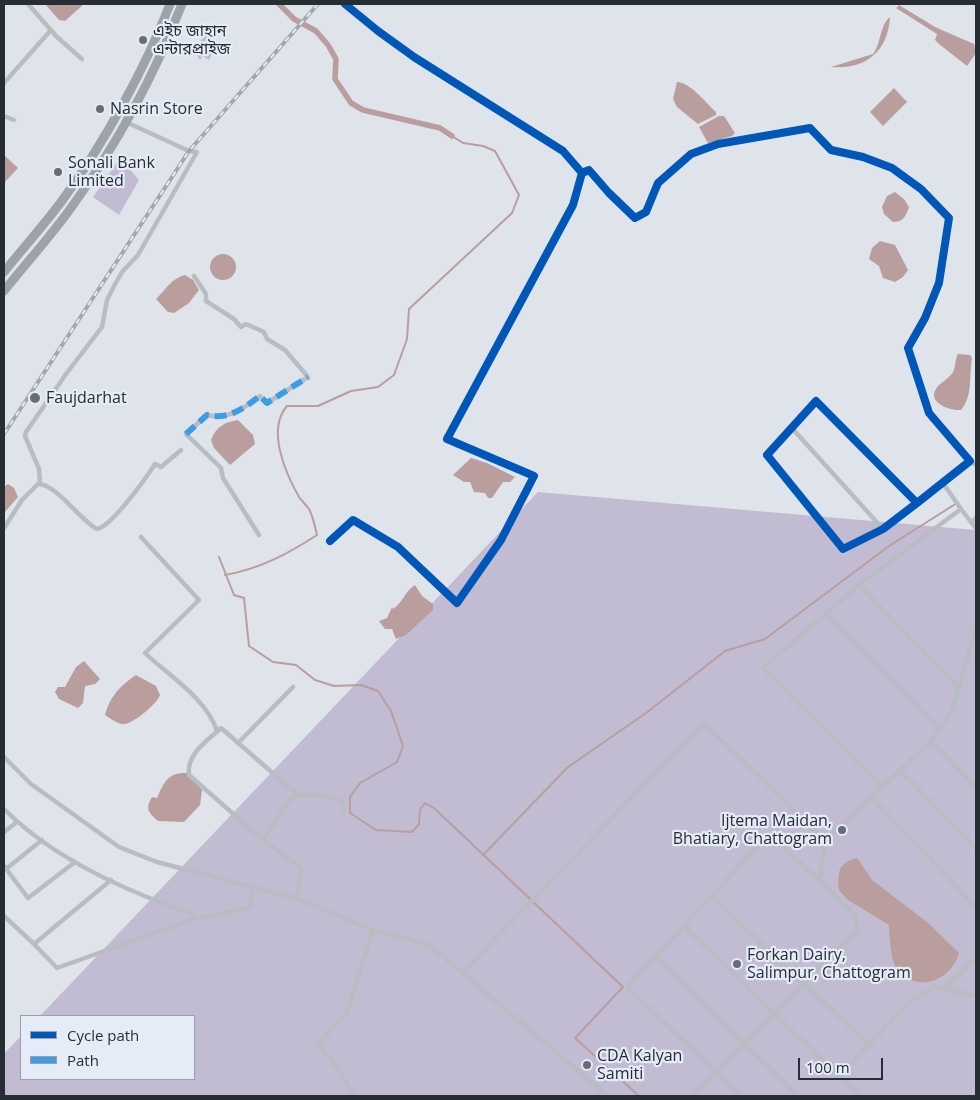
<!DOCTYPE html>
<meta charset="utf-8">
<style>
body{margin:0}
#map{position:relative;width:980px;height:1100px;overflow:hidden;background:#dfe3ea;font-family:"Open Sans",sans-serif}
canvas{display:block}
.frame{position:absolute;inset:0;border:5px solid #272e33;pointer-events:none}
.legend{position:absolute;left:20px;top:1015px;width:175px;height:65px;box-sizing:border-box;background:#e6ecf7;border:1px solid #9aa0a9;margin:0;padding:6px 9px;list-style:none;font-size:15px;color:#272e33}
.legend li{display:flex;align-items:center;gap:10px;height:25px}
.legend b{width:25px;border:1px solid #9aa0a9}
.scale{position:absolute;left:798px;top:1058px;width:85px;height:22px;box-sizing:border-box;border:2px solid #272e33;border-top:0;padding-left:6px;font-size:15px;line-height:18px;white-space:nowrap;color:#272e33;-webkit-text-stroke:4px #e6ecf7;paint-order:stroke}
</style>
<div id="map">
<canvas width="980" height="1100"></canvas>
<div class="frame"></div>
<ul class="legend">
<li><b style="height:6px;background:#0057b8"></b>Cycle path</li>
<li><b style="height:6px;background:#3d9de2"></b>Path</li>
</ul>
<div class="scale">100 m</div>
</div>
<script>
const g = document.querySelector('canvas').getContext('2d');
g.lineJoin = 'round';
function paint(path, color) { g.fillStyle = color; g.fill(path, 'evenodd'); }
function stroke(path, color, width, dash) { g.strokeStyle = color; g.lineWidth = width; g.lineCap = dash ? 'butt' : 'round'; g.setLineDash(dash || []); g.stroke(path); }
function drawText(font, color, halo, rows, align = 'center') {
  g.font = font + ' "Open Sans","Noto Sans Bengali",sans-serif'; g.lineWidth = 4.5; g.setLineDash([]); g.textBaseline = 'middle'; g.strokeStyle = halo; g.fillStyle = color; for (const [text, x, y, turn = 0] of rows) {
    g.save(); g.translate(x, y); g.rotate((+turn || 0) * Math.PI / 180); g.textAlign = isNaN(turn) ? turn : align; if (halo) g.strokeText(text, 0, 0); g.fillText(text, 0, 0); g.restore();
  }
}
paint(new Path2D(`
 M205 35 211 38 207 43 218 52 214 56 212 54 209 60 203 56 200 60 194 50Z
 M120 158 139 180 119 215 93 197Z
 M538 492 976 530V1096H4V1054L21 1036V1079H194V1016H40Z`), '#c1bcd1');
paint(new Path2D(`
 M45 4H84L65 21 59 20Z
 M899 5 935 27 974 44 976 53 967 66 939 44 935 40 937 34 896 8Z
 M890 17C888 52 865 70 831 67L873 54C881 44 880 24 890 17Z
 M677 82C690 82 706 103 716 112V115L698 124 677 107 673 99Z
 M894 88 907 102 883 126 870 112Z
 M719 116H724L735 133 732 136 708 143 699 127Z
 M4 155 18 168 4 183Z
 M895 192 904 199 909 207C906 216 903 222 893 222L884 214 882 207 887 196Z
 M880 241 895 245 908 270 903 277 895 282 883 278 879 266 869 259 872 248Z
 M210 267a13 13 0 1 1 26 0a13 13 0 1 1-26 0Z
 M185 275 193 280 199 290 189 303 174 313 168 312 156 299C165 290 172 278 185 275Z
 M958 354 970 355 972 358C969 375 973 396 961 410 951 411 927 403 936 389 940 382 948 380 953 372 956 366 955 358 958 354Z
 M238 420 253 435 255 444 230 465 214 448 211 440C216 427 224 422 238 420Z
 M471 458 487 463 515 477 510 482H503L492 498H488L485 493 474 492 470 482H464L453 475Z
 M8 484 14 488 18 497 4 513V487Z
 M415 585 422 596 433 604V610L406 635 396 639 392 629H385L379 621 387 618 392 607 393 609C403 602 405 591 415 585Z
 M84 661 100 679 95 684 85 686 83 703 78 708 59 699 55 692 58 687H65L76 667Z
 M136 675 156 686 160 695C157 704 131 726 122 724 116 723 110 718 105 715 110 696 120 686 136 675Z
 M187 773 202 790 200 805 184 822 158 821C148 812 145 809 152 797L157 798C164 782 168 772 187 773Z
 M857 858 872 880 927 922 959 953C950 984 910 995 894 963 891 957 889 932 889 925L848 900 839 890C837 872 839 862 857 858Z`), '#b99e9d');
stroke(new Path2D(`
 M219 557 234 595 244 598 249 646 273 662 296 665 315 680 334 686 361 685 378 691 391 711 403 746 397 762 360 783 350 797V813L376 830 412 832 419 824 420 810 425 803 434 808 623 987 575 1038 639 1096
 M225 575C259 569 288 554 317 535 315 527 313 516 309 509 306 505 302 501 299 497 286 474 266 430 287 406H318L351 391 378 387 394 375 407 339 409 309 512 213 519 195 495 151 483 146 463 143 452 136
 M483 855 568 767 646 713 725 651 765 639 889 546 957 503`), '#b99e9d', 2);
stroke(new Path2D(`
 M279 4 294 19 316 31 328 45 336 59 335 79 351 103 363 110 440 128 452 136`), '#b99e9d', 5.5);
stroke(new Path2D(`
 M28 4 57 37 82 59
 M345 4 378 31 414 57 563 151 582 173 589 170 609 193 635 218 646 212 658 183 691 154 718 144 810 128 831 150 863 157 892 168 921 189 949 218 939 283 925 318 908 348 929 413 970 461 917 503 816 401 767 455 843 549 883 529 917 503
 M4 83 51 30
 M4 116 14 120
 M194 276 206 294V301L234 319 241 327 246 324 264 332 267 339 285 350 308 377 267 403 260 396C244 408 229 420 207 415L186 434 221 468 223 478 259 535
 M791 427 883 529
 M970 461 976 465
 M943 483 961 509
 M40 484 39 469 25 436 26 432 66 374 102 327 107 300 114 286 122 272 138 255 197 152 189 151 126 122
 M971 522 976 528
 M4 528 22 500 38 484C56 484 79 519 97 529 112 526 146 478 155 464L161 467 181 450
 M141 537 199 600 145 653C169 676 206 698 217 731
 M330 541 353 520 398 547 457 603 501 540 534 476 447 439 573 205 582 173
 M859 585 959 688
 M827 614 939 729
 M931 741 952 711 976 628
 M238 743 293 687
 M4 757 31 784 119 847 157 862 297 899 373 930 429 945 608 1096
 M900 770 976 848
 M882 787 763 668 859 585 961 509 971 522 976 518
 M871 797 976 907
 M4 809C55 860 127 891 194 915V919L249 908 253 887
 M4 832 17 822
 M263 840C272 827 280 813 289 801 298 789 329 797 341 801L344 811
 M4 866 28 898 75 862
 M6 869 42 840
 M111 880 34 944 57 968 194 919
 M711 896 869 1045
 M297 899 301 868 263 840 189 775C186 754 208 740 221 728L298 795
 M4 916 34 944
 M684 926 839 1076
 M656 956 798 1096
 M462 973 704 723 825 841
 M946 987 976 958
 M354 1096 336 1066 318 1044 347 1013 373 930
 M692 1096 857 930 856 916 820 881 825 841 931 741 976 787
 M741 1096 627 987 769 834 820 881
 M859 1096 839 1076 910 1002 935 987 976 996`), '#b8bdc2', 4.5);
stroke(new Path2D(`
 M4 272C24 247 45 224 64 198 104 143 146 67 170 4
 M4 291C27 262 52 235 73 205 117 144 155 74 182 4`), '#9ea2a9', 9);
const rail = new Path2D(`
 M4 434 189 151 318 4`);
stroke(rail, '#a2a7ab', 4);
stroke(rail, '#e6ecf7', 2, [5.5]);
stroke(new Path2D(`
 M186 434 207 415C229 420 244 408 260 396L267 403 308 377`), '#3d9de2', 6, [12, 6]);
stroke(new Path2D(`
 M345 4 378 31 414 57 563 151 582 173 589 170 609 193 635 218 646 212 658 183 691 154 718 144 810 128 831 150 863 157 892 168 921 189 949 218 939 283 925 318 908 348 929 413 970 461 917 503 816 401 767 455 843 549 883 529 917 503
 M330 541 353 520 398 547 457 603 501 540 534 476 447 439 573 205 582 173`), '#0057b8', 8);
for (const [x, y, r, color] of [
 [143,40,5,"#676d73"],
 [100,109,5,"#676d73"],
 [58,172,5,"#676d73"],
 [35,398,6,"#676d73"],
 [842,830,5,"#676d73"],
 [737,964,5,"#676d73"],
 [587,1065,5,"#676d73"]
]) { const dot = new Path2D(); dot.arc(x, y, r, 0, 2 * Math.PI); g.fillStyle = color; g.fill(dot); stroke(dot, '#e6ecf7', 2); }
drawText('16px', '#272e33', '#e6ecf7', [
 ["এইচ জাহান",153,31],
 ["এন্টারপ্রাইজ",153,49],
 ["Nasrin Store",110,109],
 ["Sonali Bank",68,163],
 ["Limited",68,181],
 ["Faujdarhat",46,398],
 ["Ijtema Maidan,",832,821,"right"],
 ["Bhatiary, Chattogram",832,839,"right"],
 ["Forkan Dairy,",747,955],
 ["Salimpur, Chattogram",747,973],
 ["CDA Kalyan",597,1056],
 ["Samiti",597,1074]
], 'left');
</script>
